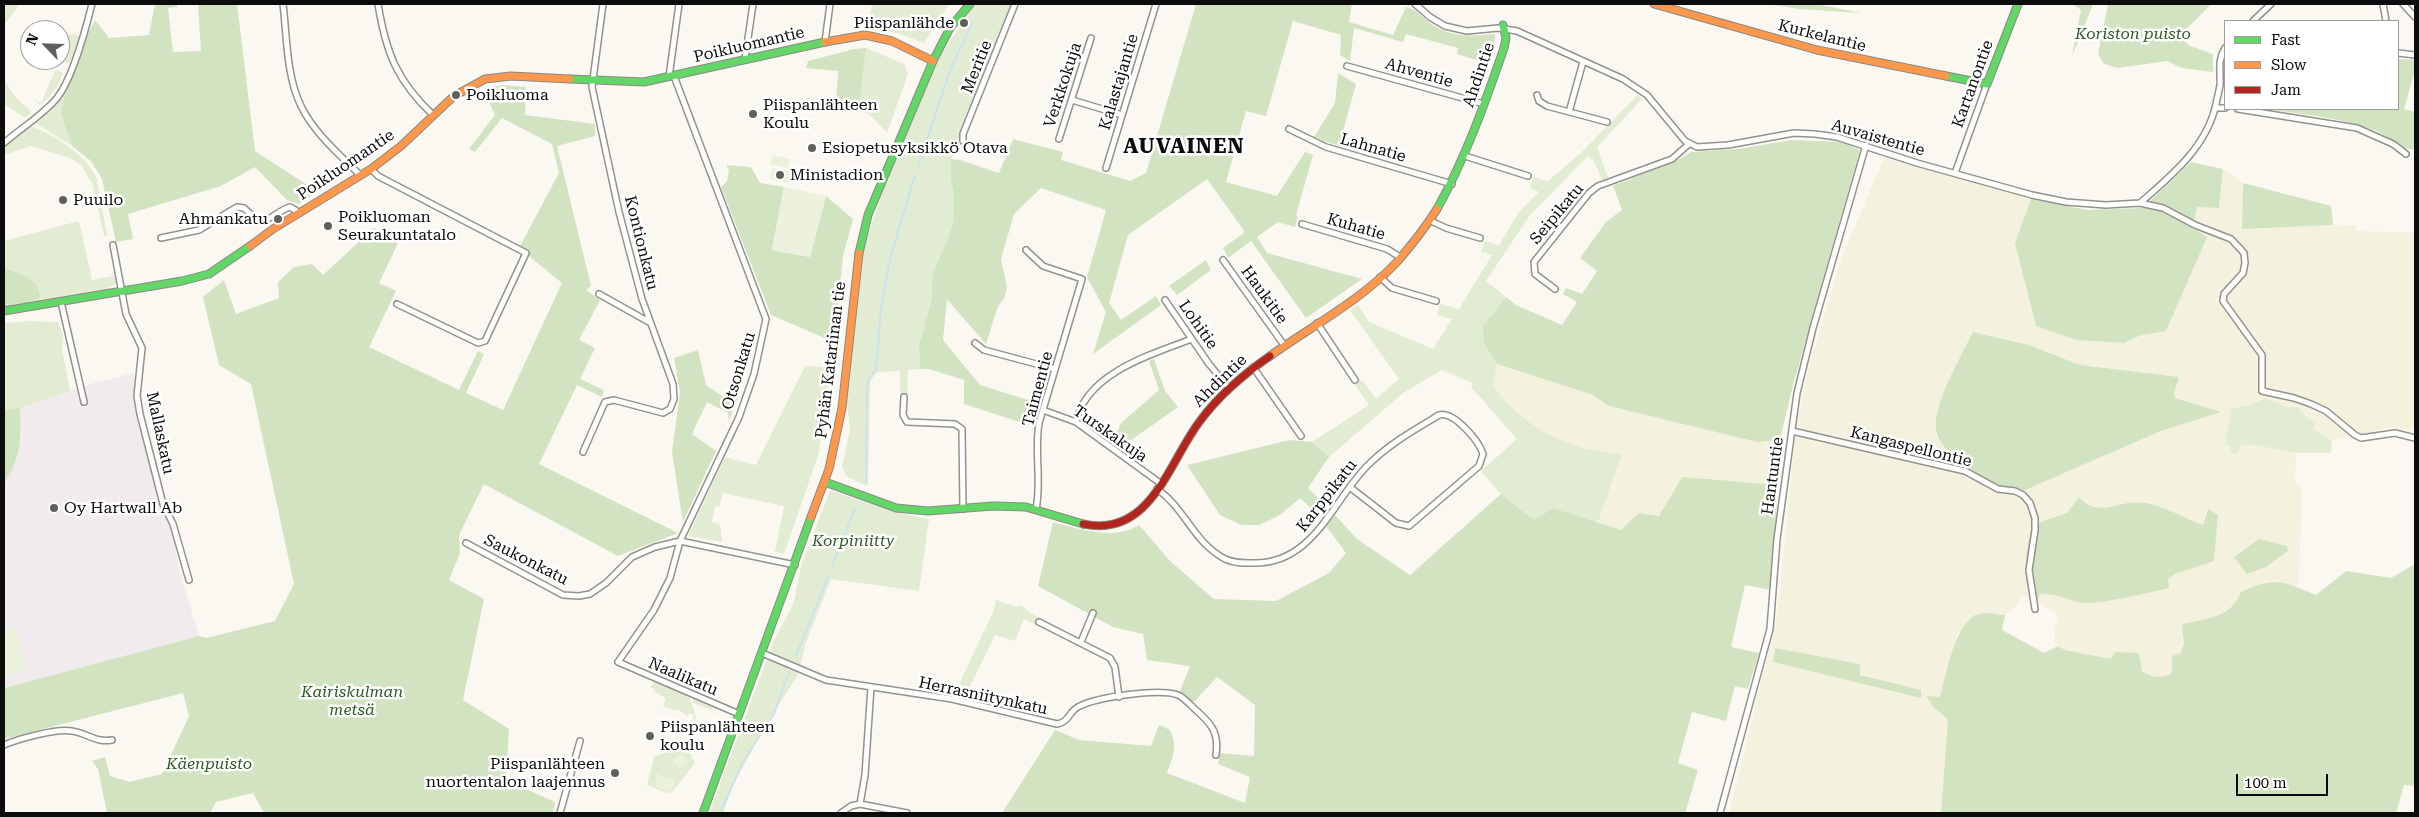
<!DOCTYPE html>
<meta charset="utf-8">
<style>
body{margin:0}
#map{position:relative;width:2419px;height:817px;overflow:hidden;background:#faf8f0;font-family:"Roboto Serif",serif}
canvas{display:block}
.frame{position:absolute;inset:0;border:5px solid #0c0c0c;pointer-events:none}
.legend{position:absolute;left:2224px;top:20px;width:175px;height:90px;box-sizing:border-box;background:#fff;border:1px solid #9e9e9e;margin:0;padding:6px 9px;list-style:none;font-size:15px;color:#0c0c0c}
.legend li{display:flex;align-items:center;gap:10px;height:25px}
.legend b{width:25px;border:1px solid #9e9e9e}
.north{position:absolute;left:20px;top:20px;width:50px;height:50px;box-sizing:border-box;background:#fff;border:1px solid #9e9e9e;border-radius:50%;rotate:294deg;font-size:14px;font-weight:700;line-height:20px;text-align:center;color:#0c0c0c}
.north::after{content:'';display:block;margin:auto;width:18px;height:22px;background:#5f5f5c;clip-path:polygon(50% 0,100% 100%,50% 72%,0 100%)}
.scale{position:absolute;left:2236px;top:774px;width:92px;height:22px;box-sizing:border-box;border:2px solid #0c0c0c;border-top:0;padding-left:6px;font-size:15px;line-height:18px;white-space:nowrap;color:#0c0c0c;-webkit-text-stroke:4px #fff;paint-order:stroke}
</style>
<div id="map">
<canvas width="2419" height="817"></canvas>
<div class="frame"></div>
<ul class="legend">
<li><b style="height:6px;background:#63d668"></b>Fast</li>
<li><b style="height:6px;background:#ff974d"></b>Slow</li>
<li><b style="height:6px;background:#b3261e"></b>Jam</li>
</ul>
<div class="north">N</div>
<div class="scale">100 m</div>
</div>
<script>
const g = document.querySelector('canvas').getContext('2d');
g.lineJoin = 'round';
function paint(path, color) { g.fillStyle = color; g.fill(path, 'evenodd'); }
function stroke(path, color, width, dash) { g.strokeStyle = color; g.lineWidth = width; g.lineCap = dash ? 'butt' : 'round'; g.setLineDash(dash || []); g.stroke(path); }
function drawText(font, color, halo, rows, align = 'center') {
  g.font = font + ' "Roboto Serif",serif'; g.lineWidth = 5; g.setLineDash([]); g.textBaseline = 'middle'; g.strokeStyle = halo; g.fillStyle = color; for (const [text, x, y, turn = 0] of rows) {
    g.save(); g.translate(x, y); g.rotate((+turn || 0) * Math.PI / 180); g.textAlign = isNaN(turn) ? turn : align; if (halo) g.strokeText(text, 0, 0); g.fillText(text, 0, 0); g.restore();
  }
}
paint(new Path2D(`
 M134 373 137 396 168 515 181 576 199 636 4 688V484L22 437 20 408 94 383Z`), '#f1ebed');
paint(new Path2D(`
 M1884 158 2031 199 2015 243 2063 335 2076 340 2124 343 2141 335 2166 331 2206 237 2192 230 2198 207 2219 208 2223 169 2243 183 2242 228 2356 225 2357 231 2415 233V415L2412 431 2391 427 2332 441 2314 429V423L2307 418 2298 407H2288L2265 398 2250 405 2226 445 2230 446 2237 454 2239 445H2255L2296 453 2295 482 2302 489 2299 581 2297 587 2274 581 2263 582 2236 603 2216 617 2182 624 2184 644 2181 653 2172 656V672L2168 676 2161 677 2147 674 2140 666 2065 650 2058 646 2054 640V633L2058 614 2037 602 2039 595 2047 593 2086 603 2169 588 2168 579 2175 574 2214 561 2218 515 2208 510 2203 525 2144 502 2096 508 2086 505 2080 498 2067 513 2032 526 2026 588 2030 599 2021 597 2014 609 2005 615 1979 614 1957 635 1940 697V714L1948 718 1941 813H1729L1777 617 1796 427 1810 364 1841 259ZM2043 350 2080 365 2179 377 2173 393 2175 398 2220 412 2161 431 2016 494 1996 492 1964 474 1953 465 1952 456 1936 435 1935 428 1940 406ZM1775 649 1859 664 1860 675 1920 690 1921 697 1773 662Z
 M1497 364 1593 395 1609 406 1757 442 1780 440 1778 485 1682 478 1659 516 1639 513 1622 530 1595 522 1599 518 1622 454 1596 453 1568 445 1539 429 1508 406 1493 386Z`), '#f4f2de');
paint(new Path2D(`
 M4 4H20L4 25Z
 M872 4H949L924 43 897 33 868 30Z
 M975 4H1013L951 159V180L954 196 953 223 948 239 935 267 932 280V297L919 346 920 369 908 370 907 395H900V371L877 372 870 381 868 486 847 477 842 467 850 429 847 403 864 247 880 199 933 71 943 52Z
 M74 34 80 36 71 61 67 63 62 59 60 38Z
 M866 48 904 64 908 74 887 133 870 115 859 110Z
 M58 70 63 73C58 87 52 96 40 105L33 98 41 103 55 71Z
 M4 80 16 98 32 112 25 118 4 104Z
 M66 90C61 114 66 124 72 146L35 123 54 106Z
 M1638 95 1642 99 1597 147 1608 178 1602 180 1594 161 1588 156 1530 215 1486 281 1506 297 1483 326 1485 343 1497 364 1493 386C1526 429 1568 451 1622 454L1599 519 1595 522 1553 508 1534 520 1501 494 1481 471 1517 439 1471 387 1473 383 1442 370 1403 393 1329 457 1312 442 1369 405 1355 385 1362 380 1376 399 1399 379 1350 310 1358 305 1369 322 1433 349 1452 319 1437 315 1440 304 1459 309 1492 255 1481 252 1485 241 1499 245 1519 212 1539 192 1530 188 1533 177 1548 181 1580 154Z
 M30 126C53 133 91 158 98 182L97 183 107 234 106 236H104L92 183 81 165 70 158 31 146 4 155V147Z
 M79 221 92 280 113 276 116 278V284L108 287 107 292 20 307 22 274 4 268V241Z
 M29 321 58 322 63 335 62 349 70 391 20 408 4 410V323Z
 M805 366 830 368 819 453 784 554 775 552 784 506 723 493 719 507 715 506 712 522 720 524 722 542 688 536 725 457 756 465Z
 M2265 398 2288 407H2298L2307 418 2315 423 2314 429 2332 441 2331 453H2296L2255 445H2240L2237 454H2231L2230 446 2225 445 2231 409 2250 405Z
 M830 490 889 511 929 519 919 591 831 579 805 645 798 675 767 723 733 785 723 813H709L774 641 794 602 801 566Z
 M996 600 1017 607 1022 605 1027 611 1046 622 1043 628 1024 619 1015 641 995 635 968 690 959 684 994 610Z
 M655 681 689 696 696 717 692 730 688 731V728L692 729 694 715 689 713 688 716 677 709 676 711 663 706 666 698 655 692V690L650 687Z
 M693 698 712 705 713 707 711 710 693 703Z
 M685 743 695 763 673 791 667 793 647 785 654 757Z`), '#e2ecd2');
paint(new Path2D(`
 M155 4H177V7L168 8 173 52 201 51 198 4H237L255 151 318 192 299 204 287 200 255 167 221 186 128 214 133 239 116 242 102 179 91 161 72 146 61 114 66 90 85 39 95 20 109 38 149 35Z
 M1196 4H1352L1349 22 1393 35 1406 7C1418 10 1421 16 1431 24 1451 38 1472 36 1495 34V41L1483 62 1457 54 1458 48 1406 34 1403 42 1354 28 1350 61 1340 55 1341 35 1293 21 1266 116 1246 111 1226 182 1277 196 1305 152 1313 155 1296 215 1298 216 1295 227 1278 222 1257 237 1267 253 1362 279 1306 318 1251 241 1228 258 1223 248 1245 232 1207 179 1128 235 1109 303 1121 320 1156 296 1161 305 1093 354 1106 312 1087 277 1106 210 1041 188 1014 214 1001 259 1007 287 1004 299 998 306 986 344 947 299 943 340 980 385 1038 403 1029 425 964 404V380L929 369H920L919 346 932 297V280L935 267 948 239 953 223 954 196 951 180V159L960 160 999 173 1013 139 1063 152 1061 160 1130 181 1146 173Z
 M1768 4H1816L1861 13 1799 9Z
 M2073 4H2092V7L2072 56 2081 10Z
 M2108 4H2211L2180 36 2190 46 2213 54V72L2182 68 2167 61 2118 68 2104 64 2098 54Z
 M866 48 859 110 836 104 838 71 806 68 808 61 854 49Z
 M2398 59 2415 60V70L2404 109 2415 112V149C2400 151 2388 135 2374 130 2339 117 2300 114 2264 109H2398Z
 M1338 73 1356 84 1339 146 1314 137 1335 103Z
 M502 85 526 87 525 115 595 124V136L557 146 591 286 586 290 600 300 579 340 595 348 580 379 604 390 602 397 577 385 539 464 678 533 618 556 484 484 459 535 460 553 449 580 484 599 463 700 509 729 506 780 555 802 553 813H264L253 793 216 802 210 813H107L98 769 92 761 105 757 110 776 130 782 162 774 189 716 183 693 4 739V688L199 636 206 638 275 621 294 584 251 384 219 365 203 297 224 280 236 314 279 298 278 282 294 267 312 264 323 275 374 228 398 243 379 283 396 291 369 347 459 390 478 351 484 354 466 393 503 410 562 283 519 248 559 173 552 144 502 118 475 152 469 149 495 115 484 92 492 87Z
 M1792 140 1844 142 1860 150 1793 385 1780 440 1757 442 1609 406 1593 395 1497 364 1484 343 1483 326 1506 297 1516 305 1562 325 1577 302 1563 294 1566 288 1582 294 1597 271 1580 258 1606 222 1622 210 1613 186 1678 160 1691 152 1738 149Z
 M2191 162 2223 169 2219 208 2197 207 2193 229 2207 237 2166 331 2141 335 2124 343 2076 340 2036 326 2015 243 2031 199 2087 210 2143 208Z
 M726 165 751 167 760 183 784 187 772 250 810 257 826 196 853 219 843 256 834 342 771 315 721 187 727 181 729 170Z
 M2243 183 2331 206 2333 225 2242 229Z
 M1206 260 1211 270 1177 295 1169 286Z
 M4 268C20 273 39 278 40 297L20 307 4 309Z
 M1973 332 2029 345 2080 365 2179 377 2174 393 2175 398 2221 412 2161 431 2016 494C1989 491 1973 482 1952 465 1952 450 1938 444 1936 430 1932 406 1962 354 1973 332Z
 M698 350 706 385 728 400 738 397 729 421 728 413 707 402 692 434 716 451 683 522 672 452 680 392 674 358Z
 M1154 359 1165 391 1178 407 1120 448 1112 443 1121 423 1159 390 1149 361Z
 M20 408C22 438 21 457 4 484V410Z
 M1290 440 1312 442 1329 457 1308 488 1327 507 1320 516 1300 498 1280 515 1259 525H1241L1220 515 1187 465Z
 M1682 477 1778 485 1771 590 1745 585 1731 647 1759 653 1748 689 1735 686 1726 721 1692 712 1678 763 1698 770 1685 813H1002L1055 730 1079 740 1151 746 1159 725 1170 730C1178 746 1173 757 1167 773L1245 803 1250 777 1218 764 1220 753 1254 756 1255 705 1217 677 1194 702 1180 691 1190 666 1147 660 1143 634 1113 627 1038 586 1053 522C1080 529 1113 541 1139 525L1171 562 1214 599 1276 601 1329 573 1346 553 1326 526 1335 515 1357 539 1410 575 1501 494 1534 520 1553 508 1621 530 1639 513 1659 516Z
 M2079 497C2099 520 2121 498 2145 503 2164 506 2184 518 2203 525L2208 509 2218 515 2214 561 2175 574 2168 579 2169 588C2143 594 2115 601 2088 603 2071 604 2056 590 2039 595L2037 602 2030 599C2022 574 2026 550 2032 525L2067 513Z
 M2259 539 2287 546 2288 551 2266 567 2247 574 2234 557Z
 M2415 564V786L2404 785 2396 813H1941L1948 719 1933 707 1926 696 1940 697C1946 676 1955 621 1978 614 1985 612 1997 615 2005 615L2002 630 2044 653 2058 646 2065 650 2111 659 2115 652 2139 653 2142 671C2151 677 2164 680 2172 672V656L2181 653 2184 644 2182 624C2206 619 2232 617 2241 592 2276 576 2281 581 2316 595L2346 571 2391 578Z
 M1775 648 1860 664V675L1921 690V698L1773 662Z`), '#d2e3c1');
paint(new Path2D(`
 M773 155 790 159 787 168 770 164Z
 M772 168 790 171 788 183 770 179Z
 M784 187 826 196 810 257 772 250Z
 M16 628 26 670 4 676V631Z
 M674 761a6 6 0 1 1 12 0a6 6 0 1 1-12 0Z
 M656 773 676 781 671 792 657 787Z`), '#ebf1dc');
stroke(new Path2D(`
 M918 166 950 71 972 23
 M866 482 867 388 869 379 876 369 881 309 890 259 915 175
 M831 569 855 508
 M796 656 828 577
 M720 813 744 760 774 714 789 672`), '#cbe2ef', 2);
const street = new Path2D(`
 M283 4C287 36 286 75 301 106 314 133 339 154 360 175
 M378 4C386 53 397 81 433 115
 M1415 4 1430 17 1445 26 1467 31 1498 28 1517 31 1623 79 1647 95 1685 141 1697 147 1728 145 1794 133 1815 134 1837 137 1917 163 2032 195 2066 202 2106 205 2140 203 2163 208 2195 225 2231 239 2244 253 2245 263 2243 273 2224 294 2223 301 2262 355V391L2294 398 2311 404 2326 411 2355 435 2361 438 2395 433 2415 438
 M2383 4 2386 21
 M2403 4 2415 17
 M2253 21 2271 4
 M825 42 830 4
 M2398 53 2415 55
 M745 59 753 4
 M1347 66 1484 104
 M674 76 766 319 754 374 739 417 680 541 670 578 654 610 618 662 739 714
 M669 77 679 4
 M1537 95 1539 101 1547 106 1607 122
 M1072 100 1122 115
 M2215 108H2225
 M2238 109 2357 128 2393 144 2406 154
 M1569 112 1583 62
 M1289 129 1326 147 1452 184
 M1059 139 1091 38
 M963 141V134L1015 4
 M4 143C21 128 43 115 57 98 72 79 86 28 92 4
 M1465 156 1528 176
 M1106 168 1156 4
 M371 169 378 176 526 253 485 341 478 343 397 304
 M1955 173 1987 84
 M2140 203C2171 176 2207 147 2216 104 2217 98 2219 92 2220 85 2221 72 2217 61 2225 48
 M1431 221 1446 228 1480 238
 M1302 224 1387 249 1400 257
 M161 238 199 230 237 207 244 208 259 222C268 222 279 210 290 207L300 213
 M113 245 126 314 142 348 137 396 140 414 163 504 173 524 189 580
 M1026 250 1043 266 1082 279 1039 423C1034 452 1042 481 1036 509
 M1223 260 1284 345
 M1380 277 1392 288 1436 301
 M1555 289 1535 274 1534 262 1589 193 1598 186 1672 159 1689 144
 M599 294 649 322
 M1165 300 1209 364 1229 388
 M61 302 84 402
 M1317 323 1355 380
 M975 343 984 350 1055 369
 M1253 367 1301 436
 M904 397 903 415 907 422 955 424 962 429 963 509
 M1043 410 1076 422 1160 483
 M1076 422C1086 373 1152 354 1192 339
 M1792 431 1965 471 1998 489 2015 491 2023 495 2030 503 2035 518V530L2029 570 2035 609
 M583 452 605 402 614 400 663 413 670 409 674 399 673 384 642 299 619 212 592 87 603 4
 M1157 489C1185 508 1193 542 1225 559 1234 563 1242 563 1251 563 1313 566 1332 501 1368 465 1389 444 1414 430 1439 415 1454 411 1479 441 1483 454L1479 466 1409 526 1396 523 1351 488
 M466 543 563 595 579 596 590 594 606 583 632 557 655 547 680 541 795 565
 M1039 622 1110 658 1115 667 1119 697
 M1081 642 1093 613
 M762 653 826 680 952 699 1057 724C1070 722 1069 710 1080 706 1098 697 1159 688 1178 695 1185 698 1192 707 1198 712 1213 725 1219 735 1216 755
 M871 687 865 775 860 804 907 813
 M4 745C18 739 57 728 72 731 87 733 96 743 112 740
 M560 813 580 741
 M841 813 851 806 860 804
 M1720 813 1770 629 1777 539 1797 393 1813 328 1866 145`);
const fast = new Path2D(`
 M1946 76 1987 84 2018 4
 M570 79 644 82 825 42
 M1437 209C1466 157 1485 103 1504 48L1506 38 1503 25
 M859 253 868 215 933 61 950 28 970 4
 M4 311 182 281 209 274 250 246
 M825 482 896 508 928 511 993 506 1026 507 1083 524
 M703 813 811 517`);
const slow = new Path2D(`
 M1654 4 1817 50 1946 76
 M825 42 865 35 892 41 933 61
 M250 246 273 229 371 169 401 146 454 96 485 79 511 76 570 79
 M1270 356C1312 326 1360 301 1396 263 1411 246 1425 228 1437 209
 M811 517 829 469 842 408 859 253`);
const jam = new Path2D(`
 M1083 524C1151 538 1168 463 1200 421 1219 395 1244 374 1270 356`);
stroke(street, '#93928f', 8);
stroke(fast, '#8a8985', 9);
stroke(slow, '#8a8985', 9);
stroke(jam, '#8a8985', 9);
stroke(street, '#fefefd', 5);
stroke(fast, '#63d668', 7);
stroke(slow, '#ff974d', 7);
stroke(jam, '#b3261e', 7);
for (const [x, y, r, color] of [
 [964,23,5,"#5f5f5c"],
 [456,95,5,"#5f5f5c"],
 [753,114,5,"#5f5f5c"],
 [812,148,5,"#5f5f5c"],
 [780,175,5,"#5f5f5c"],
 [63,200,5,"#5f5f5c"],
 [278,219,5,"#5f5f5c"],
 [328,226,5,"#5f5f5c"],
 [54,508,5,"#5f5f5c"],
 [650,736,5,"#5f5f5c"],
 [615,773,5,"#5f5f5c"]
]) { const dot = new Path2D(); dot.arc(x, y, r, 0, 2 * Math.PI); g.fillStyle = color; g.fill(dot); stroke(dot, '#fff', 2); }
drawText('16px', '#0c0c0c', '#fff', [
 ["Piispanlähde",954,23,"right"],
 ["Poikluoma",466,95],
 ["Piispanlähteen",763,105],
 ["Koulu",763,123],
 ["Esiopetusyksikkö Otava",822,148],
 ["Ministadion",790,175],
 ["Puuilo",73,200],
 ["Poikluoman",338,217],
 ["Seurakuntatalo",338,235],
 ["Ahmankatu",268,219,"right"],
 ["Oy Hartwall Ab",64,508],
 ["Piispanlähteen",660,727],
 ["koulu",660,745],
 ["Piispanlähteen",605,764,"right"],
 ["nuortentalon laajennus",605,782,"right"]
], 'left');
drawText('italic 16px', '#2e5c24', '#fff', [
 ["Koriston puisto",2133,34],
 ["Korpiniitty",853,541],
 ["Kairiskulman",352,692],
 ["metsä",352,710],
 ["Käenpuisto",209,764]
]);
drawText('16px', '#0c0c0c', '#fff', [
 ["Kurkelantie",1822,36,14],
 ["Poikluomantie",749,45,-13],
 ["Meritie",977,67,-68],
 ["Ahventie",1419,73,16],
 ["Ahdintie",1479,75,-71],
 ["Kalastajantie",1119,82,-73],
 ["Kartanontie",1973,84,-70],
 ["Verkkokuja",1063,85,-72],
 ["Auvaistentie",1878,138,16],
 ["Lahnatie",1373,148,16],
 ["Poikluomantie",346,165,-34],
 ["Seipikatu",1557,214,-50],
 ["Kuhatie",1356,227,16],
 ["Kontionkatu",641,243,76],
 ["Haukitie",1264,295,54],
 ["Lohitie",1198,325,55],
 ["Pyhän Katariinan tie",831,360,-83],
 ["Otsonkatu",739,371,-73],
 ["Ahdintie",1220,381,-44],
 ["Taimentie",1038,389,-75],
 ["Mallaskatu",160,433,78],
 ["Turskakuja",1110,434,35],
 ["Kangaspellontie",1911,447,14],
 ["Hantuntie",1773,476,-82],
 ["Karppikatu",1327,496,-52],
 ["Saukonkatu",526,560,27],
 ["Naalikatu",683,677,23],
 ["Herrasniitynkatu",983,696,12]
]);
g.letterSpacing = '1px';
drawText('bold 21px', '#0c0c0c', '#fff', [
 ["AUVAINEN",1184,147]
]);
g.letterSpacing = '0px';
</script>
